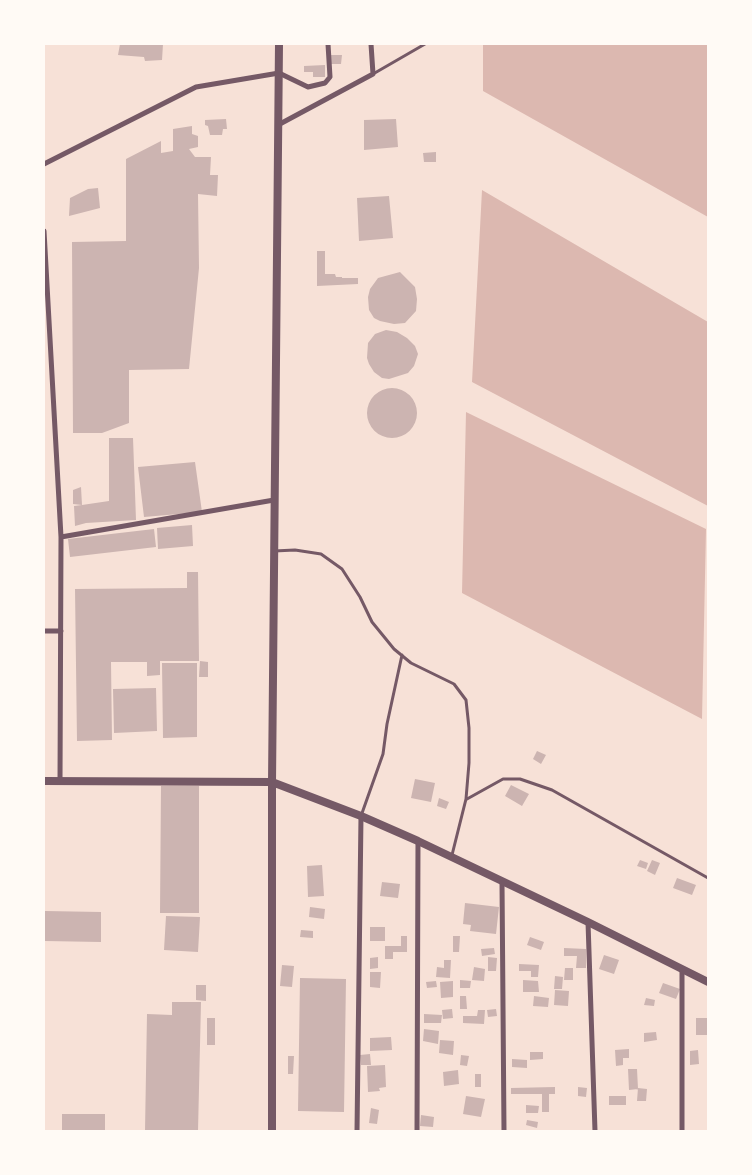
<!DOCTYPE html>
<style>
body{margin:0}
#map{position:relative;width:752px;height:1175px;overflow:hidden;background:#f7e1d7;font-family:Ubuntu,sans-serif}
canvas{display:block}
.frame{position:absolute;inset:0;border:45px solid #fffaf5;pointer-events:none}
</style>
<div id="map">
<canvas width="752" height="1175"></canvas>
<div class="frame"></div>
</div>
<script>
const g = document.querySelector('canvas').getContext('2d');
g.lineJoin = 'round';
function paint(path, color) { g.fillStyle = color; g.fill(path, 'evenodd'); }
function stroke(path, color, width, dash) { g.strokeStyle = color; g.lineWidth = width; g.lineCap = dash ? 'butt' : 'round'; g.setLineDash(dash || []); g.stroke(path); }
paint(new Path2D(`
 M483 44H708V217L483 91Z
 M482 190 708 322V506L472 382Z
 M466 412 706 529 702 719 462 593Z`), '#dcb8b0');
paint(new Path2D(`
 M120 44H163L162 60 145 61 144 57 118 55Z
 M331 55H342L341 64H331Z
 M325 65V77H313V72H304V66Z
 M226 119 227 129H223L222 135H210L208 126 205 125V120Z
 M396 119 398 147 364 150V120Z
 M192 126V134L198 136V147L189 149 195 157H211L210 175H218L217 196 198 194 199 268 189 369 129 370V423L102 433H73L72 242 126 241V159L161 141V153L173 151V129Z
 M436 152V162H424L423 153Z
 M98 188 100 208 69 216 70 198 88 189Z
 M389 196 393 238 359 241 357 198Z
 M317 251H325V274H335L336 277H342V278H358V284L317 286Z
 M400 272 415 287 417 299 416 311 405 323 394 324 380 321 374 318 369 310 368 297 370 289 378 278Z
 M386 330 397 332 407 338 415 346 418 354 414 366 408 373 389 379 382 378 374 372 369 364 367 358 368 343 375 334Z
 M367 413a25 25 0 1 1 50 0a25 25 0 1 1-50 0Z
 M109 438H133L136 520 86 523 75 526 74 506 82 505 73 504V490L81 487 82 505 109 501Z
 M195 462 202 512 144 517 138 467Z
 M192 525 193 546 158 549 157 528Z
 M154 529 156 547 70 557 68 539Z
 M187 572H198L199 661H160V675L147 676V662H111L112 740 77 741 75 589 187 588Z
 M200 661 208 662V677H199Z
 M162 663H197V737L163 738Z
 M156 688 157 731 114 733 113 689Z
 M537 751 546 755 541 764 533 759Z
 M415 779 435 783 431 802 411 798Z
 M511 785 529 794 522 806 505 796Z
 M161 786H199V913H160Z
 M439 798 449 802 446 809 437 806Z
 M640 860 648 863 646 869 637 866Z
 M652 860 660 863 655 875 647 871Z
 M322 865 324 896 308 897 307 866Z
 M677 878 696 885 692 895 673 888Z
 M382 882 400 884 398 898 380 896Z
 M465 903 499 907 496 934 470 931 471 925 463 924Z
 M310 907 325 909 324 919 309 917Z
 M45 911 101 912V942L45 941Z
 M166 916 200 917 198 952 164 950Z
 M370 927H385V941H370Z
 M301 930 313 931V938L300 937Z
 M401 936H407V952H393V959H385V946H401Z
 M453 936H460L459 952H453Z
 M530 937 544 942 541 950 527 945Z
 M494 948 495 954 482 956 481 949Z
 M564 948 586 949V968H576L577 956H564Z
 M604 955 619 960 614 974 599 969Z
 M378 957V968L370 969V958Z
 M488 957 497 958 496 971H488Z
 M444 960H451L450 978 436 977 437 967 444 968Z
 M519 964 539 965 538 977H531V971H519Z
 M282 965 294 966 292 987 280 986Z
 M474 967 485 969 484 981 472 980Z
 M565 968H573V980H564Z
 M370 972H381L380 988 370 987Z
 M555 976 563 977 562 989H554Z
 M300 978 346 979 344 1112 298 1111Z
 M460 980 471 981 470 988H460Z
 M523 980 538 981 539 992H523Z
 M436 981 437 987 427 988 426 982Z
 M453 981V997L441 998 440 982Z
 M663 983 680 989 676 999 659 993Z
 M196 985H206V1001L196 1000Z
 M555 990 569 991 568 1006 554 1005Z
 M460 996H466L467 1009H460Z
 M534 996 549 998 548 1007 533 1006Z
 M646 998 655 1000 654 1006 644 1005Z
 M172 1002H201L198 1131H145L147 1014 172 1015Z
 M452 1009 453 1018 443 1019 442 1010Z
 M496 1009 497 1016 488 1017 487 1010Z
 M478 1010H485L484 1024 463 1023V1016H477Z
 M424 1014 442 1015 441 1023H424Z
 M207 1018H215V1045H207Z
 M696 1018H708V1035H696Z
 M424 1029 439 1031 438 1044 423 1041Z
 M656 1032 657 1040 644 1042V1033Z
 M391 1037 392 1050 370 1051V1038Z
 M440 1040 454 1041 453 1055 439 1053Z
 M629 1049V1058H623V1065L616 1066 615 1050Z
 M698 1050 699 1064 690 1065V1051Z
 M530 1052H543V1059L530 1060Z
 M370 1054 371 1065H361L360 1055Z
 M461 1055 469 1056 467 1066 460 1065Z
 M288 1056H294L293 1074H288Z
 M512 1059 527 1060V1068L512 1067Z
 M385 1065 386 1087 379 1088 380 1091 368 1092 367 1066Z
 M628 1069H637L638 1089 629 1090Z
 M458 1070 459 1084 444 1086 443 1072Z
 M475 1074H481V1087H475Z
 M555 1087V1094H549V1112H542V1094H511V1088Z
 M578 1087 587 1088 586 1097 578 1096Z
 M638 1088 647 1089 646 1101H637Z
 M466 1096 485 1099 481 1117 463 1114Z
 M609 1096H626V1105H609Z
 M526 1105 539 1106 538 1113H526Z
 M371 1108 379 1110 377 1124 369 1123Z
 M62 1114H105V1131H62Z
 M421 1115 434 1117 433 1127 420 1126Z
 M527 1120 538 1122 537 1128 526 1125Z`), '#ccb4b1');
stroke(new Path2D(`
 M373 74 425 44
 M274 551 295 550 321 554 342 569 360 597 372 622 394 649 411 663 454 684 466 700 469 728V763L466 799 452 855
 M467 799 503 779H520L552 790 708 878
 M361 816 383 754 387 724 402 655`), '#755966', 3);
stroke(new Path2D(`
 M278 125 373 74 371 44
 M44 164 196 87 279 73 308 87 325 83 330 77 328 44
 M44 231 61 537 60 781
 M61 537 274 500
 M44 631H61
 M502 882 504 1131
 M588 922 595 1131
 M357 1131 361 816
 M417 1131 418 841
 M682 1131V970`), '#755966', 5);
stroke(new Path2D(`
 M44 781 272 782 361 816 418 841 588 922 708 982
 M272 1131V782L279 44`), '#755966', 8);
</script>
